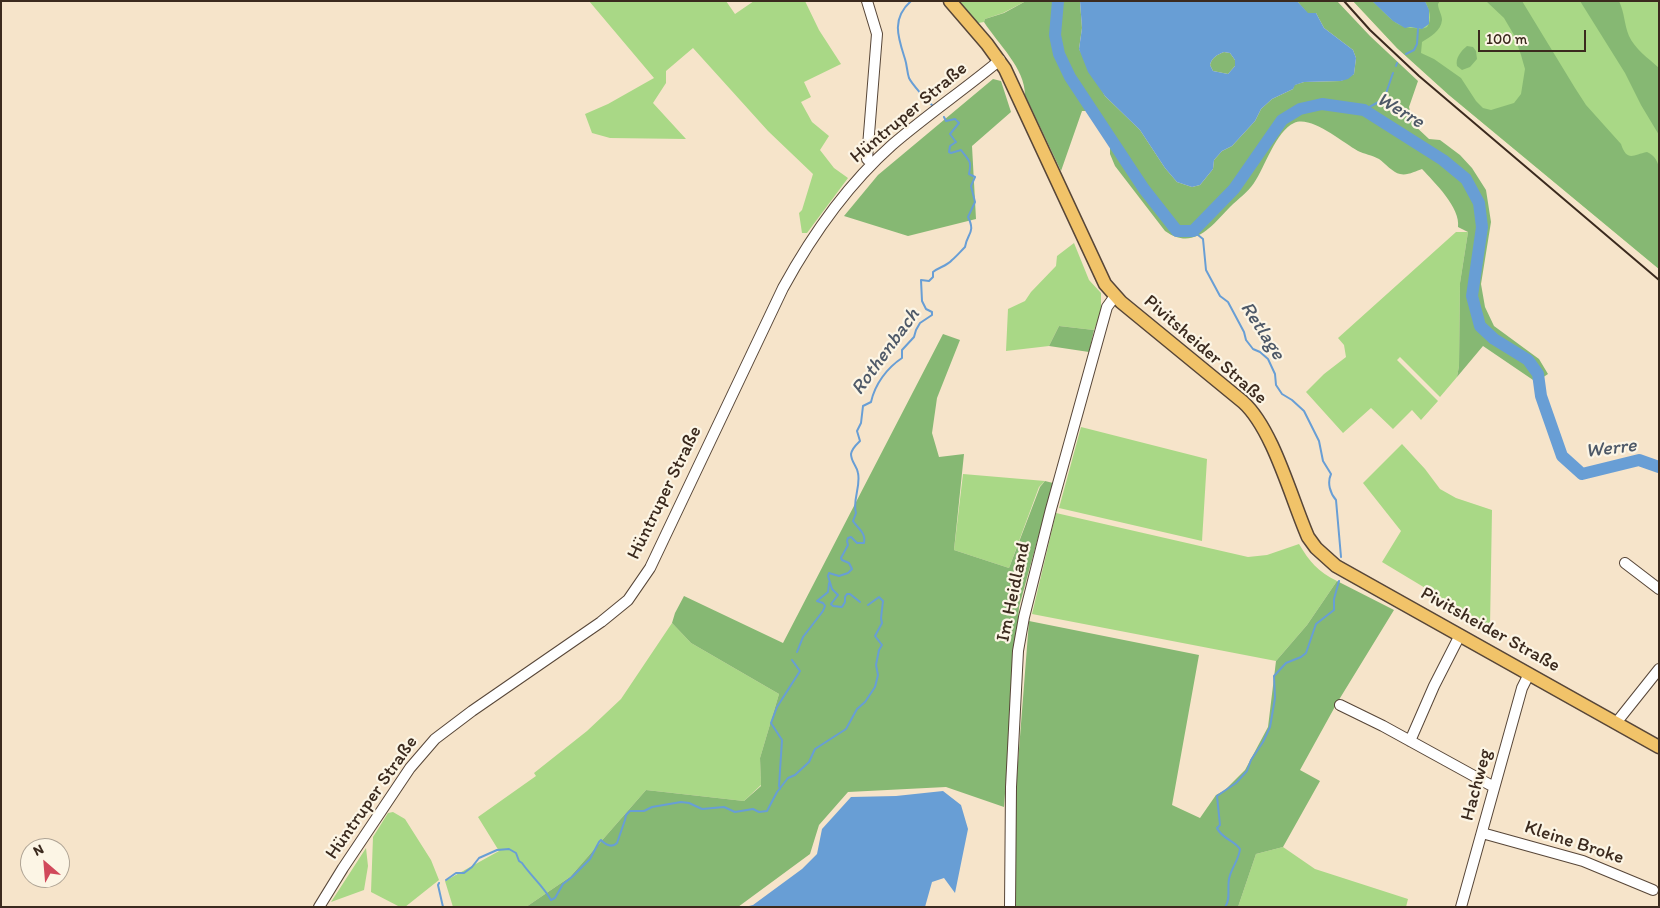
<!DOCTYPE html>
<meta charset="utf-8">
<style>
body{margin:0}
#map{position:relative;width:1660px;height:908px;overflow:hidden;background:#f6e4ca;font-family:Itim,sans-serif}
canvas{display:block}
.frame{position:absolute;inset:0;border:2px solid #3b2a1e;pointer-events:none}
.north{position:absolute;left:20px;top:838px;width:50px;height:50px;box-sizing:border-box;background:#fcf5e5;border:1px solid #afa495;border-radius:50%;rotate:333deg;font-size:14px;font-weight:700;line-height:20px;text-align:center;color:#3b2a1e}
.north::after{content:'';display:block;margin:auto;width:18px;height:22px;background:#d1495b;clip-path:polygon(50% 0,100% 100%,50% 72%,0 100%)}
.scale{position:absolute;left:1478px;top:30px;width:108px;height:22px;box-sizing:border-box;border:2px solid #3b2a1e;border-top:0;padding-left:6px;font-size:15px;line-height:18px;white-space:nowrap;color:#3b2a1e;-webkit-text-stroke:4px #fcf5e5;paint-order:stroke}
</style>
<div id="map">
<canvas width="1660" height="908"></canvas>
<div class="frame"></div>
<div class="north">N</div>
<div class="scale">100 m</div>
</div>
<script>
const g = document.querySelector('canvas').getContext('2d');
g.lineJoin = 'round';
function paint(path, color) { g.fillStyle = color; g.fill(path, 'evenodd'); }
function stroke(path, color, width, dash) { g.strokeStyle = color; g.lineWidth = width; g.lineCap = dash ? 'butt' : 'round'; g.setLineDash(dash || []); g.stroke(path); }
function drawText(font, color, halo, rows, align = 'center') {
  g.font = font + ' Itim,sans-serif'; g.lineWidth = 4.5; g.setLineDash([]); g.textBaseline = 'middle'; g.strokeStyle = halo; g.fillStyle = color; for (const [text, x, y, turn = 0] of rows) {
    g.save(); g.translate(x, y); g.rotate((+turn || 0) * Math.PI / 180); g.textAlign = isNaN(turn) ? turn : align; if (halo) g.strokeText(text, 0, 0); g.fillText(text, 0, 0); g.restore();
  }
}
paint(new Path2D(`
 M589 1H726L735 14 754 1H805L819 30 841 64 804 82 811 97 801 102 812 122 829 136 820 150 834 168 848 178 807 233H802L799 213 802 210 813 174 768 131 693 48 666 71V83L653 103 686 139 610 138 592 133 585 114 608 104 654 78Z
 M959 1H1026L1003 13 985 19 984 22 978 23Z
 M1353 1H1659V269L1449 95 1397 48Z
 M1456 232H1468L1460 283 1459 366 1457 377 1440 397 1400 357 1397 360 1438 401 1421 420 1412 410 1393 429 1371 408 1343 433 1306 392 1324 374 1346 357 1344 345 1338 338Z
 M1074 243 1089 280 1101 293V313L1094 330 1059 326 1049 346 1006 351 1008 309 1025 301 1031 292 1056 266 1057 256Z
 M1081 427 1207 459 1202 541 1059 508Z
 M1402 444 1425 469 1440 489 1456 498 1492 510 1490 627 1382 562 1401 531 1363 483Z
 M963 474 1045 481 1039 487 1009 568 954 550Z
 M1056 513 1248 557 1267 555 1299 544C1309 561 1318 572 1337 581L1307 625 1276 661 1032 614Z
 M672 623 691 643 779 694 760 758 761 785 744 801 646 790 570 877 526 907H453L445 881 499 851 478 817 536 776 534 773 587 731 621 699Z
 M393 812 405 819 431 860 439 880 405 907H400L371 892 373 837 388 813Z
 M1283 847 1315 869 1408 899 1406 907H1238L1256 854Z
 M366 848 368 866 364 890 331 902Z`), '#a9d886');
paint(new Path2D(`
 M1026 1H1080L1082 28 1079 49 1105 96 1140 130 1165 168 1177 182 1192 187 1200 185 1213 169 1214 160 1222 151 1232 146 1255 121 1261 109 1272 99 1293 89 1294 85 1304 82 1341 81 1354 74 1356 58 1353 50 1324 28 1316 13 1308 14 1297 1H1337L1370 36 1418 81 1409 107 1413 124 1429 139 1440 140 1460 155 1472 168 1486 190 1491 222 1481 284 1485 307 1494 326 1539 359 1548 374 1536 382 1483 346 1457 377 1459 366 1460 283 1468 232 1458 227C1461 208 1434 182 1422 169 1416 171 1407 176 1400 174 1393 173 1385 163 1379 159 1372 155 1364 154 1358 151 1342 142 1311 115 1294 123 1276 131 1265 167 1254 183 1248 192 1238 199 1230 207 1211 227 1193 251 1165 231L1115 166 1110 154V145L1086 111H1082L1061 171 1025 95C1025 68 998 44 984 22L985 19 1004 13Z
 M1353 1H1372C1386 13 1393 26 1411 28 1418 28 1421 30 1427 27 1433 19 1429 9 1425 1H1440L1438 4C1438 9 1442 15 1442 20 1441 31 1430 37 1422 42L1421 53 1434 59 1461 78 1476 101 1483 108 1491 110 1514 103 1521 94 1525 69 1521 55 1514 35 1504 18 1486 1H1522L1575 88 1586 105 1621 144C1627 162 1633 155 1647 152 1654 155 1657 160 1659 167V269L1449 95 1397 48Z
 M1580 1H1619C1625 14 1624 24 1629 36 1635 49 1648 58 1659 68V135L1641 105 1625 73Z
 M1467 46 1473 47 1476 51 1477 59 1470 67 1462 70 1457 66C1455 58 1461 51 1467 46Z
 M1224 52 1230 53 1235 60V66L1228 74 1213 71 1210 65C1212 57 1217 55 1224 52Z
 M993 79 1001 81 1011 112 972 146 976 219 908 236 844 216 878 175Z
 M1059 326 1094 330 1089 352 1049 346Z
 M943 334 960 340 937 398 932 433 939 457 964 454 954 550 1009 568 1040 487 1045 481 1053 483 1019 607 1004 807 946 787 848 792 819 825 810 854 738 907H526L570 877 646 790 744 801 761 786 760 758 779 694 691 643 672 623 675 613 684 596 783 643Z
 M1337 581 1394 610 1337 703 1300 770 1320 781 1283 847 1256 854 1238 907H1015L1016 788 1029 621 1199 655 1172 805 1200 818 1216 795 1225 790 1245 770 1268 727 1276 661 1307 625Z`), '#86b873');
paint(new Path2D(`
 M1080 1H1297L1308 13H1316L1324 28 1353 50 1356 58 1354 74 1348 79 1341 81 1304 82 1295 85 1293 89 1272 99 1261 109 1255 121 1232 146 1222 151 1214 160 1213 169 1200 185 1192 187 1177 182 1165 168 1140 130 1105 96 1088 72 1079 49 1082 28ZM1224 52 1230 53 1235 60V66L1228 74 1213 71 1210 65C1212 57 1217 55 1224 52Z
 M1372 1H1425L1429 10V24L1422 29 1410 27 1405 28 1393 21Z
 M943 791 961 805 968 829 955 893 944 878 932 882 925 907H745L753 905 802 869 817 854 822 829 851 797 896 796Z`), '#689ed5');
stroke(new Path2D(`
 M911 1C891 19 898 37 905 59 907 65 907 72 909 78 912 84 926 100 932 105
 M1406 54 1414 50 1417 44 1418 29
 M1396 66 1397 63
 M1364 110 1384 99 1393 73
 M1193 231 1203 239 1206 270 1220 296 1228 302 1244 332 1246 340 1253 349 1260 352 1268 359 1275 374 1276 385 1282 394 1292 400 1304 411 1319 441 1323 461 1331 474C1327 483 1330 493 1336 500L1341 557
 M860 602 850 594H847L845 597V602L842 607 833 606 831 604 838 595 832 589 828 576 829 573 839 576 848 573 852 569 849 563 842 560 841 558 848 545 847 541 848 538 851 537 857 543H864C866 532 858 529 853 521L856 513C852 501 861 487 858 473 857 466 851 462 851 454 852 448 856 445 860 441L857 431 861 423 863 406 871 402C875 384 887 368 902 358V350L914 337 916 330 920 323 932 315V312L926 309 922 301 921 280 929 281 933 277V272C939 267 947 266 952 260 957 256 960 252 965 247 967 233 976 233 968 217L975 202 971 186 975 177 969 174C972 160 969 161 961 150L951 153 949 152 950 146 956 142 950 134 959 123 955 119 946 121 944 117
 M797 652 803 637 823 611 825 606 823 603 817 601 828 592 829 583
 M780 789 779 786 782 740 771 723 777 707 800 671 792 660
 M446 880 456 873H464L472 867 479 858 497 850 509 849 516 853 519 861 522 863C531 876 544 887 551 900L555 898 563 884 572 877 590 859 599 842 601 840C606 845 612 848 617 843L625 820 626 815 630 811H644L652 807 681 802 689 803 702 809 724 807 735 812 753 809 759 812 767 811 777 792 788 778 795 775 809 762 815 749 846 729 857 709 865 702 875 687 878 675 876 665 879 650 882 645 875 636 882 623 881 618 883 601 879 597 868 605
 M439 883 438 885 443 907
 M1225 907C1231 899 1227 889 1229 879 1231 868 1239 860 1240 849 1234 840 1222 839 1217 828L1220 825 1217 796 1236 783 1247 771 1251 760 1263 742 1270 727 1275 698 1274 676 1286 663 1301 657 1306 653 1316 624 1334 610V599L1339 581`), '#689ed5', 2);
stroke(new Path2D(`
 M1058 1 1055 35 1059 54 1070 77 1144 189 1177 231H1193L1234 189 1282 120 1300 109 1322 104 1364 110 1443 160 1466 179 1479 203 1482 227 1472 296 1480 326 1494 339 1528 360 1538 374 1541 396 1562 456 1582 474 1639 460 1659 467`), '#689ed5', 12);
const minor = new Path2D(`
 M867 1 877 34 867 159 873 163
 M1625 563 1659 589
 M1340 705 1383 726 1494 787
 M1616 723 1659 669
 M1410 741 1434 686 1460 635
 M1482 833 1583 861 1653 890
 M319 907 343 868 410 768 435 739 472 711 601 622 628 600 650 568 783 288C812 235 847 185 892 145 927 115 965 89 1000 60
 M1010 907 1011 787 1018 651 1024 617 1051 509 1107 307 1115 296
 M1461 907 1522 688 1529 674`);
const major = new Path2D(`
 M950 1 987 44 1005 69 1105 284 1121 302 1243 402C1273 429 1291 498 1308 537L1316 548 1336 566 1659 747`);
stroke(minor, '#574638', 12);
stroke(major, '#574638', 15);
stroke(minor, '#fff', 10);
stroke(major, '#f1c369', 12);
stroke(new Path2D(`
 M1344 1 1370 30 1419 76 1659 280`), '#3b2a1e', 2);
drawText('19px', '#3b2a1e', '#fcf5e5', [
 ["Hüntruper Straße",909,113,-40],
 ["Pivitsheider Straße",1205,350,41],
 ["Hüntruper Straße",665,493,-64],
 ["Im Heidland",1014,592,-78],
 ["Pivitsheider Straße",1490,630,29],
 ["Hachweg",1477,785,-75],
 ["Hüntruper Straße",372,798,-55],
 ["Kleine Broke",1574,843,18]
]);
drawText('italic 20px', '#4d5867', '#fcf5e5', [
 ["Werre",1400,111,31],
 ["Retlage",1262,331,57],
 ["Rothenbach",886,352,-54],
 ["Werre",1611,449,-7]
]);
</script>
